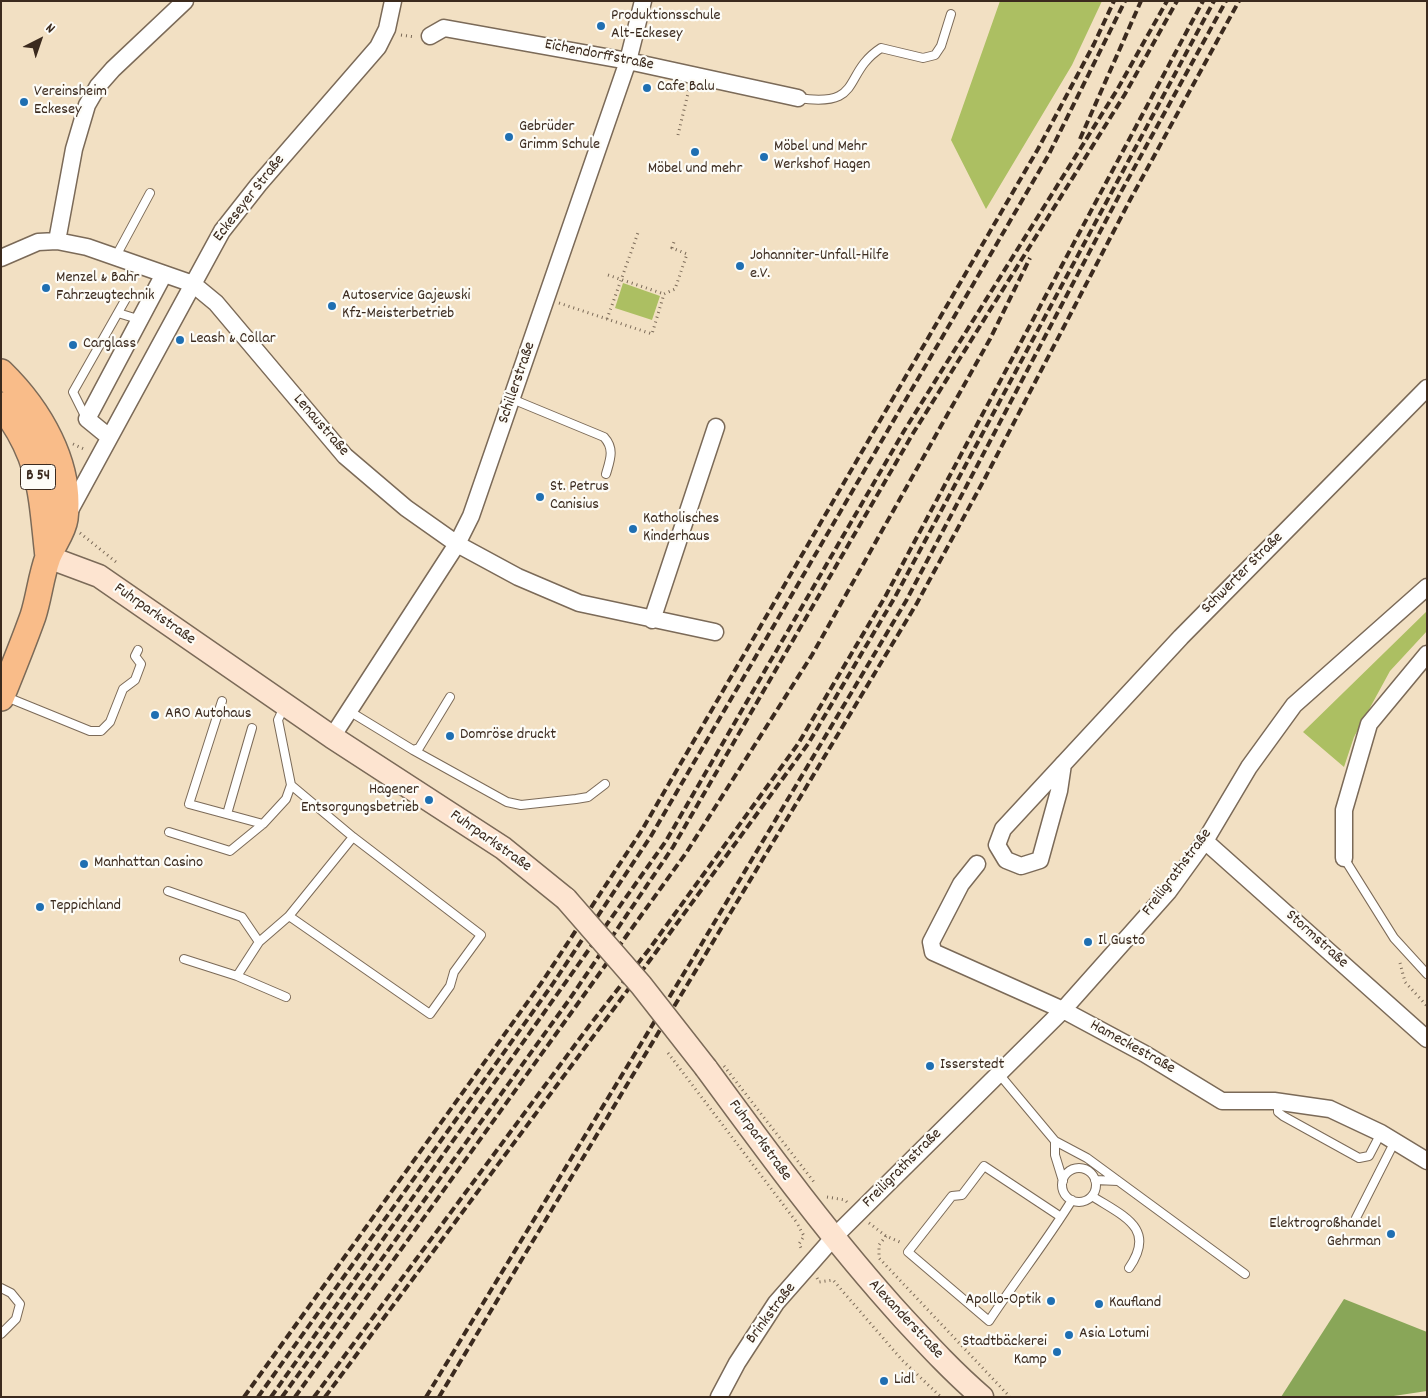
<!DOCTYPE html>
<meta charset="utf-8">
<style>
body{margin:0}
#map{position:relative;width:1428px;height:1398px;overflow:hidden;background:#f2e0c3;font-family:Dekko,sans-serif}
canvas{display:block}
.frame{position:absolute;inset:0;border:2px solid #3b2a1e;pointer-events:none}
.north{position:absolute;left:15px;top:15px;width:50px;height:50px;-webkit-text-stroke:4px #fdfcf7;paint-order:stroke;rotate:41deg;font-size:14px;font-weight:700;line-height:20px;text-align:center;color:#3b2a1e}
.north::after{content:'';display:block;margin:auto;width:18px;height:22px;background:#3b2a1e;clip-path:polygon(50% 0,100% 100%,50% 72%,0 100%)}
</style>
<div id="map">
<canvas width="1428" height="1398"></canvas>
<div class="frame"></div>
<div class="north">N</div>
</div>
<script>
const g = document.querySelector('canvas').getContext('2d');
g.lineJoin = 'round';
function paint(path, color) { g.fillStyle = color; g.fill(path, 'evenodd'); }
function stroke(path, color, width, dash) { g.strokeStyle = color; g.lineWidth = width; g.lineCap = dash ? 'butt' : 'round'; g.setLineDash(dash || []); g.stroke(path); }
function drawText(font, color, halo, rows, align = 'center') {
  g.font = font + ' Dekko,sans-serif'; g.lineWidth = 4.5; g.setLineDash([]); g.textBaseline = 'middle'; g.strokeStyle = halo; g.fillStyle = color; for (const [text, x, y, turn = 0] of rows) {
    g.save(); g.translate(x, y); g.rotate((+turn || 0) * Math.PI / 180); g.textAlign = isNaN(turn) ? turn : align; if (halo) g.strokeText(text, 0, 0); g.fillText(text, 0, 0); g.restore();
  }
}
paint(new Path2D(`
 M1000 1H1102L1072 65 986 209 951 140Z
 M623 283 660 296 652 320 615 308Z
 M1427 611V631L1390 671 1354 737 1344 767 1303 732Z`), '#acbf62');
paint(new Path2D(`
 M1344 1299 1427 1332V1391L1387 1397H1281Z`), '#89a658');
const service = new Path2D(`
 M798 98C865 108 841 74 881 48L923 58 935 55 941 46 951 14
 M116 256 150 193
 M118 313 141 320
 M512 399 604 437C615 449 610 460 606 474
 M86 418 73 392 128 295
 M4 696 90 731H101L110 722 123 689 135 680 141 664 135 656 138 650
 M222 701 189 804 263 824 286 799 291 785 278 720 284 707
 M349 711 413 750 419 748 450 697
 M413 750 507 802 521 805 576 799 588 797 605 784
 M291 785 353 837 481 935 454 972 450 986 430 1014 289 916 353 837
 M227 814 252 728
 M169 832 230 851 263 824
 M1344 858 1394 938 1427 974
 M168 891 242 917 259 942 289 916
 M184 959 237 976 259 942
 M237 976 286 997
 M999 1074 1055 1141 1087 1158 1245 1274
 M1278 1102V1112L1283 1116 1359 1158 1369 1156 1381 1133
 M1055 1141V1155L1063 1181
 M1062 1185a17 17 0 1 1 34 0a17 17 0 1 1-34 0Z
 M1095 1180 1118 1181
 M1092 1196C1123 1216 1157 1228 1129 1268
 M1061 1217 984 1166 962 1195 952 1196 908 1252 989 1321C1016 1280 1046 1242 1072 1200
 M1356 1218 1395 1141
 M1 1288 11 1293 20 1304 16 1319 1 1334`);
const minor = new Path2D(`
 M430 36 444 28 628 61 798 98
 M57 241 74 149 87 105 98 86 113 69 185 1
 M1 258 38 242 57 241 87 247 193 284 216 303 345 456 406 508 457 544 518 577 579 603 715 632
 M109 437 87 419 164 274
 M69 512 222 231 259 184 378 47 387 29 393 1
 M652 620 716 427
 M332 737 457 544 471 516 628 61 643 1
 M1063 764 1059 791 1040 860 1021 866 1006 860 997 845 1003 829 1181 637 1427 388
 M1205 841 1427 1039
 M1344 858V810L1369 724 1427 654
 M977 864 961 884 931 942 933 952 1063 1010 1145 1054 1222 1101H1274L1330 1109 1381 1133 1427 1161
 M719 1397 737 1363 776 1303 834 1237 1063 1010 1168 892 1205 841 1249 767 1294 705 1427 587`);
const secondary = new Path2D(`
 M48 557 99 576 332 737 503 848 566 899
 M706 1068C769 1154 832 1240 904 1319 929 1346 954 1373 982 1397`);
const primary = new Path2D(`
 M1 372C39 409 72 464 65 519 63 533 53 544 48 557 41 576 39 597 33 616 23 644 12 671 1 698
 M1 405C42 458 41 494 48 557`);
stroke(service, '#7b6a58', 10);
stroke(minor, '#7b6a58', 19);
stroke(secondary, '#7b6a58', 25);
stroke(primary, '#7b6a58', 28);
stroke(new Path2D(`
 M401 35 415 37
 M678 135 689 89
 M608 275 664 294
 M559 303 652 334 664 294 675 289 687 254 672 248 675 239
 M607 319 639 230
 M73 444 86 450
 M80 533 116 562
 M1400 963 1405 982 1427 1006
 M827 1197 845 1200 848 1203
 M869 1223 886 1236 902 1243
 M798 1225 804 1236 799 1244 802 1250
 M886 1236 879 1245V1258L1010 1397
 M817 1278 819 1282 833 1280 902 1360 941 1397`), '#7b6a58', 3, [1, 4]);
stroke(service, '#fff', 8);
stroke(minor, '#fff', 16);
stroke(secondary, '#fde4d0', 22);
stroke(primary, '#f9bc89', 25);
stroke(new Path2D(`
 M1080 139 1141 1
 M244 1397 542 982 642 830 1038 149 1094 44 1114 1
 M258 1397 552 985 651 836 1048 156 1125 1
 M271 1397 666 841 904 431 1117 90 1167 1
 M282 1397 569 1000 673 847 912 435 1125 94 1177 1
 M295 1397 686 853 812 655 990 339 1030 258
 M314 1397 589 1026 650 948 798 744 885 597 1203 1
 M325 1397 656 952 808 744 895 597 1214 1
 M426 1397 692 960 906 601 1121 192 1226 1
 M439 1397 917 603 984 480 1130 200 1239 1`), '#3b2a1e', 4, [8, 4]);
const secondaryBridge = new Path2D(`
 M566 899 641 985 706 1068`);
stroke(secondaryBridge, '#7b6a58', 25, []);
stroke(new Path2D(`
 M668 1053 798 1224
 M724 1066 814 1182`), '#7b6a58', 3, [1, 4]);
stroke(secondaryBridge, '#fde4d0', 22);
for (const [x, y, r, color] of [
 [601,26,5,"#1f6fb2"],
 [647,88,5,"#1f6fb2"],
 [24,102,5,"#1f6fb2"],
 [509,137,5,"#1f6fb2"],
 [695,152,5,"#1f6fb2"],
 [764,157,5,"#1f6fb2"],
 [740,266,5,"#1f6fb2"],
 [46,288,5,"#1f6fb2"],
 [332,306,5,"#1f6fb2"],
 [180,340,5,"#1f6fb2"],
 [73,345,5,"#1f6fb2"],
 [540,497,5,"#1f6fb2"],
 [633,529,5,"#1f6fb2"],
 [155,715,5,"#1f6fb2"],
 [450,736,5,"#1f6fb2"],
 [429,800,5,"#1f6fb2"],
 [84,864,5,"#1f6fb2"],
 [40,907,5,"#1f6fb2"],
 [1088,942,5,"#1f6fb2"],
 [930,1066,5,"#1f6fb2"],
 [1391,1234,5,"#1f6fb2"],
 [1051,1301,5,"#1f6fb2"],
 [1099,1304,5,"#1f6fb2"],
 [1069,1335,5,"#1f6fb2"],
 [1057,1352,5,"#1f6fb2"],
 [884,1381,5,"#1f6fb2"]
]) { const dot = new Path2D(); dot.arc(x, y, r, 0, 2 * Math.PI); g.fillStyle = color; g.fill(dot); stroke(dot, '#fdfcf7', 2); }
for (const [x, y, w] of [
 [38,477,35]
]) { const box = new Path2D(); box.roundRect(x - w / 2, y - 12.5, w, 25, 4); g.fillStyle = '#fdfcf7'; g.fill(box); stroke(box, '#3b2a1e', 1); }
drawText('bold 15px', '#3b2a1e', null, [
 ["B 54",38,477]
]);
drawText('16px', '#3b2a1e', '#fdfcf7', [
 ["Produktionsschule",611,17],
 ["Alt-Eckesey",611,35],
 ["Cafe Balu",657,88],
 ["Vereinsheim",34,93],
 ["Eckesey",34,111],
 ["Gebrüder",519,128],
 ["Grimm Schule",519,146],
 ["Möbel und Mehr",774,148],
 ["Werkshof Hagen",774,166],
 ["Möbel und mehr",695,170,"center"],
 ["Johanniter-Unfall-Hilfe",750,257],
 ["e.V.",750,275],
 ["Menzel & Bahr",56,279],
 ["Fahrzeugtechnik",56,297],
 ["Autoservice Gajewski",342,297],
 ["Kfz-Meisterbetrieb",342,315],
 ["Leash & Collar",190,340],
 ["Carglass",83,345],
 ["St. Petrus",550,488],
 ["Canisius",550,506],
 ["Katholisches",643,520],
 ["Kinderhaus",643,538],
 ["ARO Autohaus",165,715],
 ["Domröse druckt",460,736],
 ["Hagener",419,791,"right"],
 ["Entsorgungsbetrieb",419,809,"right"],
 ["Manhattan Casino",94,864],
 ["Teppichland",50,907],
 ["Il Gusto",1098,942],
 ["Isserstedt",940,1066],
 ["Elektrogroßhandel",1381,1225,"right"],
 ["Gehrman",1381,1243,"right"],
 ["Apollo-Optik",1041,1301,"right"],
 ["Kaufland",1109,1304],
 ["Asia Lotumi",1079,1335],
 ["Stadtbäckerei",1047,1343,"right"],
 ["Kamp",1047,1361,"right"],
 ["Lidl",894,1381]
], 'left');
drawText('16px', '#3b2a1e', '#fdfcf7', [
 ["Eichendorffstraße",599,56,11],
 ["Eckeseyer Straße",250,199,-52],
 ["Schillerstraße",518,383,-71],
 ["Lenaustraße",320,426,49],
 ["Schwerter Straße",1243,574,-45],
 ["Fuhrparkstraße",154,615,35],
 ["Fuhrparkstraße",490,842,35],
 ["Freiligrathstraße",1178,873,-53],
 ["Stormstraße",1316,940,42],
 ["Hameckestraße",1132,1048,29],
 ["Fuhrparkstraße",759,1141,54],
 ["Freiligrathstraße",903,1169,-45],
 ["Brinkstraße",772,1314,-53],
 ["Alexanderstraße",905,1320,47]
]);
</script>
